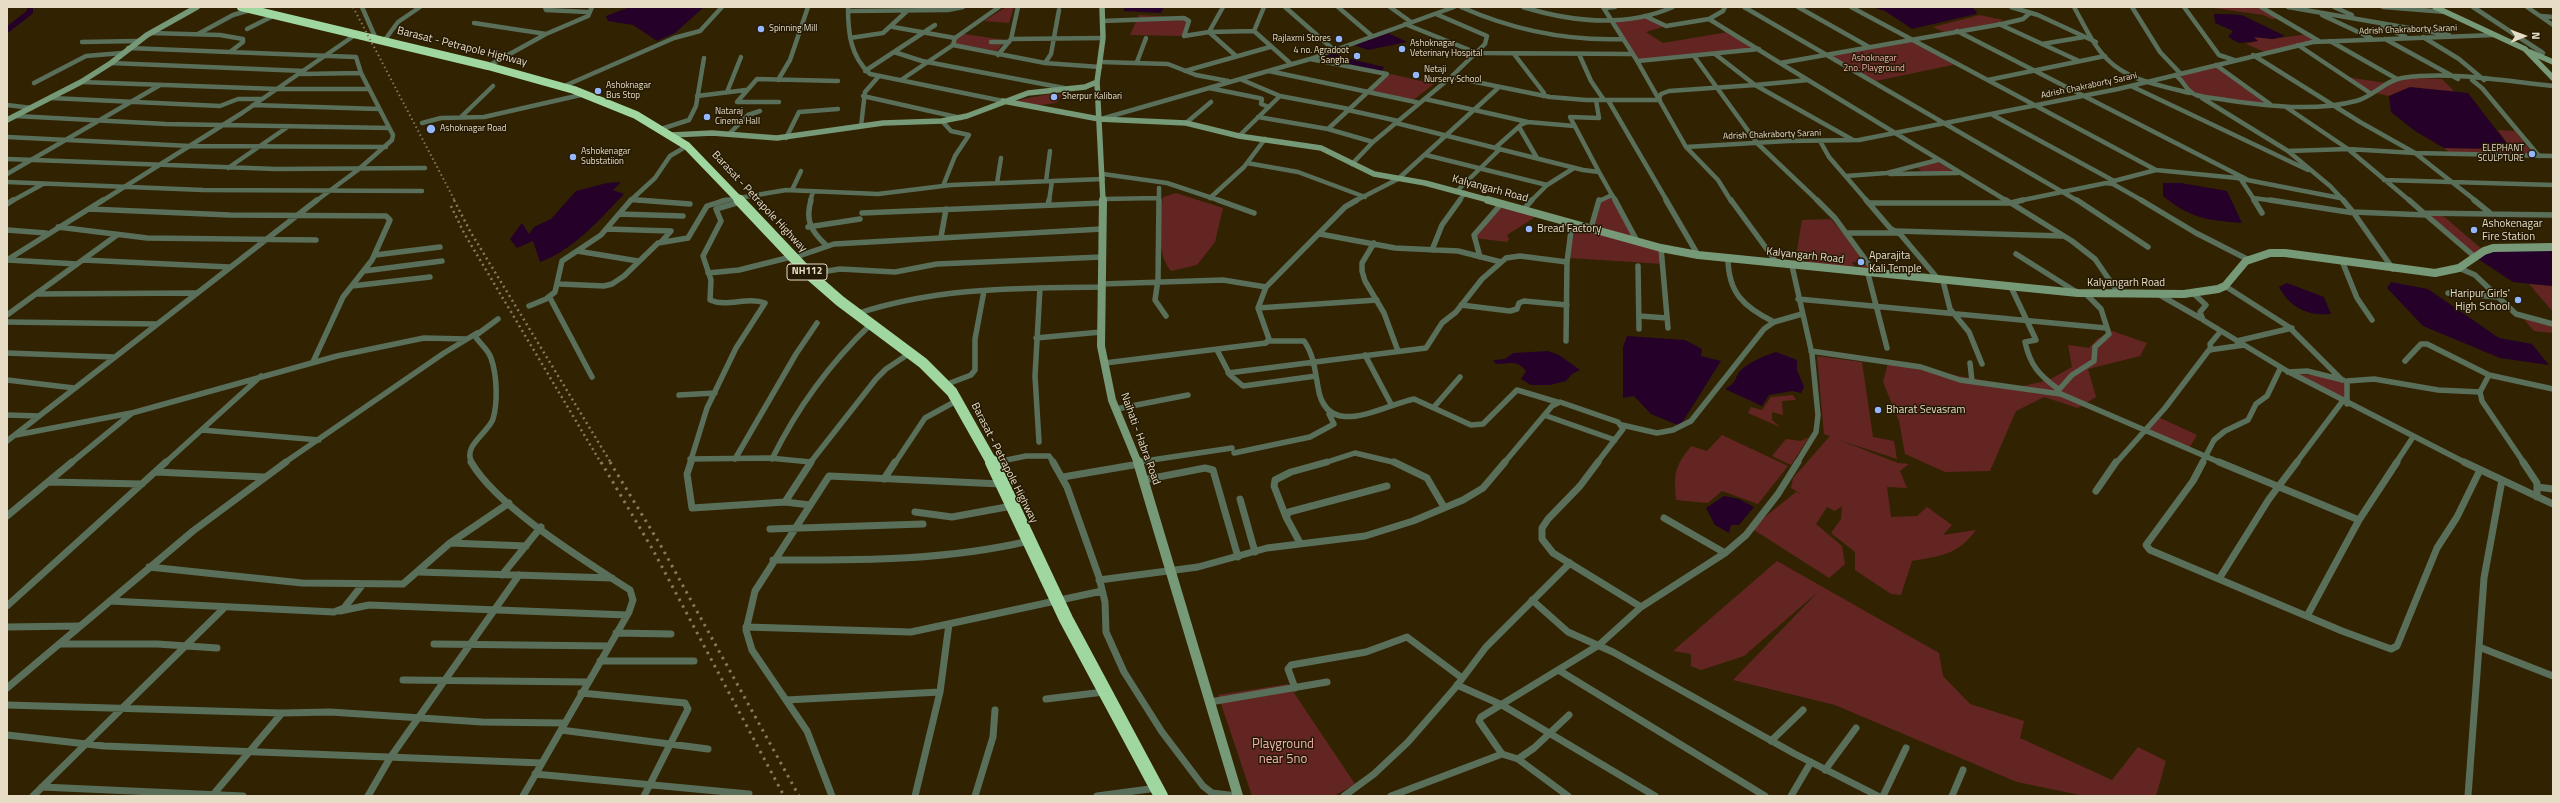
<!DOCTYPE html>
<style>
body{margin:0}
#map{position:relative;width:2560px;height:803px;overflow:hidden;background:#312302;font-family:"Titillium Web",sans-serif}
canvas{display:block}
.frame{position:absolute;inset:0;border:8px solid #e7dcc5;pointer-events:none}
.north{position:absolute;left:2504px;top:16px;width:40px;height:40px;-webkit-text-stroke:3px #241a04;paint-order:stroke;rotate:89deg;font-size:11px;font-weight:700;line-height:16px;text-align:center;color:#e7dcc5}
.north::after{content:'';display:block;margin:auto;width:14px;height:18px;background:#e7dcc5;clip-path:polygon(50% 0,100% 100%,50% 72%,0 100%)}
</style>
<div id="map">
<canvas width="2560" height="803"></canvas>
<div class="frame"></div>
<div class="north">N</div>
</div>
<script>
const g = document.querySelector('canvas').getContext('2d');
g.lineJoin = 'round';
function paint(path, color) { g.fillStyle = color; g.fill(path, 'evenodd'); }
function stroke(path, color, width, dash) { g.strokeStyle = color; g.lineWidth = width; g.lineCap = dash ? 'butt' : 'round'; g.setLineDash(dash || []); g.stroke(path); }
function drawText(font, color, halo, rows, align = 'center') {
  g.font = font + ' "Titillium Web",sans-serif'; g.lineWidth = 3; g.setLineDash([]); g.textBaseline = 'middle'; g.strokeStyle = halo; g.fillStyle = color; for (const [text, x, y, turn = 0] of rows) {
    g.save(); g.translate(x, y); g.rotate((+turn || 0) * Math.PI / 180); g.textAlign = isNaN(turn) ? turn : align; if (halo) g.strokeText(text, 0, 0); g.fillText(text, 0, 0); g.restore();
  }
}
paint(new Path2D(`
 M1006 7H1014L1009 23 984 21Z
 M2207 7H2261L2280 18 2272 19 2263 15Z
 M1139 15 1189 18 1182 36 1130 35Z
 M1980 15 2003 20 2001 22 1944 32 1933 27Z
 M1645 16 1666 26 1646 32 1663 43 1728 32 1754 49 1638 61 1612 20Z
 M964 34 1005 40 997 51 950 43Z
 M2308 34 2319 41 2265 52 2246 44 2257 41 2253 37 2273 39Z
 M1912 39 1957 64 1871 82 1826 56Z
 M2216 65 2270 105 2196 95 2175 75Z
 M1391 74 1434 84 1412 101 1370 92Z
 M2346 77 2386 83 2415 78 2442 79 2454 91 2405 89 2389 96 2371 92Z
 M1054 93 1062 95 1056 103 1034 106 1009 102Z
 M2498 130 2515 131 2535 156 2451 154 2444 148 2511 149Z
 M1936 161 1954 172 1924 173 1915 166Z
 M1176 193 1223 208 1215 242 1197 265 1171 271C1155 251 1160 222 1163 197Z
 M1611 197 1634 240 1661 248 1663 264 1570 258 1572 223 1594 229 1600 201Z
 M1502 203 1540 214 1507 235 1509 239 1507 242 1475 238 1491 214Z
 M2423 213H2440L2484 251 2475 257Z
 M1831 219 1872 268 1860 269 1856 262H1852L1855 268 1807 262 1806 257 1796 256 1802 220Z
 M2529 284 2553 286V312Z
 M2522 317 2553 324V333L2534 331Z
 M2112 331 2147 343 2140 356 2088 369 2096 397 2078 408 2044 397 2016 411 1990 471 1945 472 1905 454 1899 421 1883 382 1888 363 2019 387 2049 380 2072 367 2068 345 2089 348 2097 339Z
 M1817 356 1862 362 1873 437 1894 441 1897 459 1839 440 1898 463 1909 464 1900 471 1907 488 1887 487 1891 517 1917 516 1927 507 1952 525 1943 535 1976 530C1958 555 1940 556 1912 561L1901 595 1891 594 1855 570V552L1831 533 1841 519 1842 506 1835 511 1827 507 1816 524 1842 546 1845 564 1829 578 1751 528 1796 492 1801 494 1791 488 1793 478 1830 436 1824 434Z
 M2300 374 2319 376 2347 383 2345 402 2294 375Z
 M1793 395 1796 400 1782 401 1783 415 1772 412V420L1780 427 1748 413 1751 407 1762 410 1771 397Z
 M2156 416 2197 435 2188 450 2141 430Z
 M1722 435 1788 466 1758 504 1722 491 1708 503 1676 500C1674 473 1674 468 1691 446L1707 451Z
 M1809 437 1791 465 1772 456 1786 439 1801 441Z
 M1777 561 1939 653 1943 676 1970 704 2024 721 2020 738 2112 780 2138 747 2166 761 2156 796H2085L2017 782 1835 705 1733 680 1819 591 1744 656 1701 670 1691 666V654L1673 651Z
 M1288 684 1355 784 1334 796H1252L1218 695Z`), '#632522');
paint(new Path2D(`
 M630 7H704L675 33 657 41 633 25 608 21 606 16Z
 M1125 7H1164L1161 13 1123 11Z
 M1872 7H1972L1977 12 1976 14 1912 29 1885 11Z
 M2228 14 2242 15 2285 36 2273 39 2254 37 2258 41 2239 43 2228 37 2233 31 2215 23 2214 14Z
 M1388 33 1407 42 1368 50 1354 45Z
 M1330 51 1342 57 1384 67 1382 72 1320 58V54Z
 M2410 87 2468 93 2511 149 2444 148 2415 131 2391 112 2389 96Z
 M621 182 613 190 624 194C599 220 575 249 540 262L533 241 517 248 510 239 522 223 529 234 534 227 551 219 576 191 607 183Z
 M2163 183H2181L2227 191 2242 223C2207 220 2191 219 2163 196Z
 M2553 247V286L2513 282 2475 257 2484 251Z
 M2391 282 2428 289 2499 338 2532 344 2549 365 2500 358 2423 326 2387 288Z
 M2287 283 2324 297 2331 314C2308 316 2290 308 2279 287Z
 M1627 336 1685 340 1702 349 1701 356 1721 361 1680 426 1651 414 1634 396 1623 398V347Z
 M1548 351 1559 355 1580 370 1572 374 1566 381 1550 385H1531L1521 379 1526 371C1516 359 1509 364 1496 364L1493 360 1505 359 1513 353Z
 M1776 352 1797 360V370L1804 387 1801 393 1792 391 1769 395 1762 406 1725 389C1739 381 1733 379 1741 370 1751 361 1764 356 1776 352Z
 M1724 496 1739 499 1754 507 1739 525H1731L1729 533 1715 525 1706 508Z`), '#250028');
stroke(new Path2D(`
 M7 30 30 12V7`), '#250028', 6);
stroke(new Path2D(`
 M362 7 376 39
 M545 7 546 10 588 12
 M848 7C848 32 850 56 870 74L1003 101
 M1223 7 1209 32 1254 31
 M1264 7 1254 31 1291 64
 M1285 7 1334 50
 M1338 7 1372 36
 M1390 7 1411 22
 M1461 7C1513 30 1565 41 1622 39
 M1523 7C1572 22 1625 28 1673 7
 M1603 7 1636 59 1686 147 1718 180 1731 201
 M1725 7 1723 11 1709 19 1780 63 2002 24 2023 19 2030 13
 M1744 7 2078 201
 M1798 7 1869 47
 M1851 7 2156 170
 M2011 7 2038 15 2096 42
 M2074 7C2084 25 2093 45 2107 59 2128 81 2163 86 2190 93
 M2132 7 2160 52 2180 73
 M2184 7 2219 55 2234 60
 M2261 7 2319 41
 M2288 7 2449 35
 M2334 7 2352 15
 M2383 7 2446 12
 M2473 7 2543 53 2539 56
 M2527 7 2553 25
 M1604 8 1615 7
 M848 11 948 10 963 7
 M1436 14 1487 36 1485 44 1451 77
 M2322 15 2371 38
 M1645 16 1666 26 1709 19
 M2541 16 2553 17
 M1102 21 1184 18 1189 21 1184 36 1209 32 1236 56
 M474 23 546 34
 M1405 24 1477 53 1633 54
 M1999 24 2079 61
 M2382 26 2406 37
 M893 27 955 38
 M247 29 275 15
 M1957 31 2248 180
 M151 33 220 35 243 39V42L230 52
 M198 34 233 15 250 10
 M2423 37 2459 59 2484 80
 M850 38 883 33 907 11
 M1011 39 1103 38
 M2385 39 2458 79
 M384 41 398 22 420 7
 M2330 41 2397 79
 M82 42 138 41
 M991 42H1009
 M2042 44 2084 37
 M953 45 1045 63 1100 67
 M2298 45 2370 93
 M128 48 356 57 361 73 393 135 392 140 359 169 316 201
 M894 52 922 61 1064 88
 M1514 54 1544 93 1543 96
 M1579 54 1591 81 1604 100
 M998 55 1011 39 1018 7
 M2253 55 2360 122 2415 153 2553 156
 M1694 56 1757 143 1818 201
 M1310 59 1387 74 1328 129 1373 142
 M1638 61 1759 49
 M1101 62 1168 64 1196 75 1228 81
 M1137 62 1146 38
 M111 63 304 71
 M1045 63 1051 54 1059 10
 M1780 63 2007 201
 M2216 65 2270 104
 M488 66 546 34 588 16 592 7
 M865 71 935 25
 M1185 71 1270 47
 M1269 71 1420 103
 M301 74 361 73
 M2175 75C2184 80 2185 91 2196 95 2205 98 2216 98 2226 100 2268 106 2314 112 2356 101 2373 97 2384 81 2402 78 2451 71 2504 81 2553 86
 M778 80 790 60 808 7
 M901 80 953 45 955 38 999 7
 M1808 80 1755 85 1853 140
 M1988 80 2105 56
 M2472 80 2482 88 2539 156
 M81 82 277 89H369
 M34 83 86 56 122 53
 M2131 86 2308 170
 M562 87 674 38 700 31 722 7
 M1209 88 1259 98 1262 99 1261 104 1269 107
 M727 92 741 57
 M697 96 746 90
 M863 96 961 118
 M1280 96 1349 109
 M51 98 220 106 238 99H262
 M1659 98 1661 94 1669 91 1755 85 1715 54
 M2202 98 2288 151
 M1425 99 1528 122
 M1596 100 1599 118 1570 117 1599 172
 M1608 100 1667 201
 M779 102H737L757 79 838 81
 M7 105 32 108
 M253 105 379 109
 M2286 107 2348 149 2415 153 2476 201
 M1348 110 1398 121
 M1991 114 2114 181
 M16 116 166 124 389 128
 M461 117 493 86
 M1258 117 1328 129
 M1101 119 1310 59 1454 7
 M942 121 951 131 969 135 955 156 943 186
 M422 123 441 118 484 117 585 94
 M1186 123 1211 102
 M1396 123 1583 170 1599 172 1612 195
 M861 126 865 92 879 76
 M1519 127 1537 158
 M661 129 689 120 696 106 704 58
 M729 134 748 115 760 111
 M1239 136 1280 96 1240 79
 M7 137 190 146 386 147
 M786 138 799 112 838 109
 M1820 141 1829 157 1867 201
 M1686 147 1788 141 1859 140 2118 89 2313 42 2494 35
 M1495 148 1522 124 1528 122 1574 126
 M1426 155 1547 185
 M7 159 276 169 425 168
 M1247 163 1298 172 1365 197
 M1352 164 1373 142 1451 77 1550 97 1586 100H1660
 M228 168 289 126
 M7 174 160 85
 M1103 174 1167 183 1221 201
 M1890 174 1958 173
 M1846 176 1887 173 1938 160
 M2240 178 2255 201
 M2384 180 2553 185
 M1046 181 1050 151
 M7 182 203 190 422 191
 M2110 182 2156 170 2237 178 2340 198
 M997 183 1001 158
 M792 190 801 171
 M1457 191 1500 149
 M1210 198 1244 167 1265 139
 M2253 198 2276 201
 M1103 199 1158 198
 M631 200 653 201
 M12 201 43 184
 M102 201 242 113 355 35
 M630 201 655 178 670 156 687 146
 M721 201 786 190 878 194 951 185 1103 179
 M810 201 813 192
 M1049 201 1052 181
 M1159 201V188
 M1355 201 1398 179 1498 88
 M1459 201 1465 193
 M1531 201 1547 185 1574 168
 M1599 201 1612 195 1616 201
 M2018 201 2106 183 2113 184 2143 201
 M2344 201 2330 186 2288 151 2348 149 2410 201`), '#596f5a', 4.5);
stroke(new Path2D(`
 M638 200 690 204
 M811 200C805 221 811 231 826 245
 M1159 200 1158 280 1155 300 1166 316
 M1218 200 1254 213
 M1615 200 1637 241
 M1666 200 1698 255
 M1731 200 1777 263
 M1817 200 1835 218 1876 274
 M1866 200 1890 228 1901 235 1939 280
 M2006 200 2072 241 2095 259 2119 294
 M2077 200 2148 247
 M2141 200 2196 233 2249 260
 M2254 200 2262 213
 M2270 200 2354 213
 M2343 200 2353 212
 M2474 200 2490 213
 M1870 203H2011L2023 200
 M7 204 13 200
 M1048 205 1049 200
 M89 209 230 215 386 216 390 220 372 260 343 297 313 362
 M1524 209 1532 200
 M2353 212 2426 215 2409 200
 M2353 212 2393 269
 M862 213 1103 203
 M2423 213 2553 215
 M619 214 683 216
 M2426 215 2475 257
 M58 227 147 238 316 240
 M808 227 860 219
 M1591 228 1599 200
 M606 229 671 231 661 242
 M7 230 46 233
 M1896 231 2062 236
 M1846 233H1898
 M1320 234 1395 248 1458 251 1501 262
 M941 237 946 209
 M1374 243 1362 263V271L1365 281 1384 313 1398 351
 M1661 248 1668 328
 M1432 250 1442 225 1460 200
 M577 251 638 261
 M2016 254 2078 293
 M375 255 440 247
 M1480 257 1474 235 1502 203
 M793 258 834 244 1102 229
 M1728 258C1728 293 1744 307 1774 322
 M7 260 103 200
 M8 260 77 264
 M83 260 229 267
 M2342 261 2357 298 2372 320
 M1638 266 1639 329
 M1792 266 1812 354 1818 415 1816 432 1797 463
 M2459 268 2475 275 2516 314 2553 324
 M364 271 442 261
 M708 273 739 270 791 257
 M809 274 840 269 895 272 937 264 1102 257
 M1868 274 1887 348
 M1943 281 1950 309 1969 332 1982 364
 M560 284 604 286 612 284 624 276 658 243 688 238 707 206 726 200
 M1102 284 1223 280 1266 287
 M352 286 430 277
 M2225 286 2289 327 2342 380
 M2011 287 2036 340 2025 342C2030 365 2039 375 2058 389
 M2448 293 2497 297
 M36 294 196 293
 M2158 294 2200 318
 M2194 294 2206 305 2200 312 2203 320 2287 371 2466 463
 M550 298 592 377
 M1798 299 2106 328
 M1461 305 1510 311 1517 309 1519 303 1524 301 1567 305
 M529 306 546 299 555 292 562 261 601 235 631 200
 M1258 308 1377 300
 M856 314C936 287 1018 288 1102 287
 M7 315 117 235
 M1639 316 1667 318
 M7 322 157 324
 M1036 338 1101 332
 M1269 341H1304C1314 355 1315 371 1318 387 1326 441 1381 406 1414 399L1471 425 1483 424 1517 390 1557 402
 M1566 341 1567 262 1572 223
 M2237 341 2292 328
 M1217 350 1230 375 1243 386 1316 376
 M2211 350 2210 344 2221 331
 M1811 351 1921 367 1960 380 2061 394 2221 463
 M7 353 114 357
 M1365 355 1391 404
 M2405 361 2421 344H2427L2489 375
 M1105 363 1266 343 1269 339 1258 308 1266 287 1345 207 1357 200
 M1970 363 1972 381
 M2288 372 2307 371 2343 380
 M1228 373 1426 348 1442 323 1456 312 1482 279 1506 258 1520 256 1567 262
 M7 380 74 388
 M945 385 971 375 975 370V339L984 291
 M2056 393 2072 375 2094 361 2095 347 2109 334 2101 309 2086 294
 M679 395 715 393
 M2347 404V381L2374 379 2438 390 2480 392
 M1434 407 1460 377
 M1116 409 1188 395
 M7 415 39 416
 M1544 415 1615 440
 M1622 425 1657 433 1673 430 1691 421 1764 329 1774 322 1802 314
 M202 430 319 440
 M16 435 131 413
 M7 441 317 200
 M1039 442 1035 376 1040 288
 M1234 453 1310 437 1334 424 1329 414
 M690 459 769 458 811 462
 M735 459 796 354 817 323
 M772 459C797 408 830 363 871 324
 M1138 462 1232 448
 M71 463 132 413 337 356 424 338 467 339
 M165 463 261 376
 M284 463 444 353 477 333
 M472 463C462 446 488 433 493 419 498 402 497 375 491 358 488 349 480 344 475 336L498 319
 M690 463 707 408 736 348 765 303C747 296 728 308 710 300L711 280 703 256 721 221 716 209 740 202
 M810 463 876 379 886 369 910 353
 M895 463 925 418 958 400
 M992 463 1026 456H1049L1054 463
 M1324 463 1355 453 1397 463
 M1504 463 1552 406 1560 402 1618 422 1623 429 1597 463
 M2116 463 2165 408 2209 350 2244 345
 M2202 463 2214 440 2225 431 2248 420 2256 404 2267 396 2280 369
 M2296 463 2342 402
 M2396 463 2413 437
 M2524 463 2482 401 2480 392 2489 375 2553 389`), '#596f5a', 5.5);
stroke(new Path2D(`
 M471 462C498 508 584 560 630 590L633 600 629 612 523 796
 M691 462 687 474 692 508 785 502 810 505
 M1053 462 1067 487 1099 577 1105 602 1106 632 1124 672 1162 732 1203 786 1212 793 1237 796
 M1394 462 1427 478 1444 507
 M1598 462 1580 486 1548 519 1542 528V539L1553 553 1641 607
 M2203 462 2193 481 2146 545 2150 550 2342 631 2391 649 2397 646 2437 548 2457 517 2480 470
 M2219 462 2359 520
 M2464 462 2553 504
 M2523 462 2537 483V497
 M992 463 997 462
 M156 472 264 477
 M1063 477 1139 464
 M884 479 895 462
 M1143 480 1205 468 1213 470 1238 557
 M49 482 142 484
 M2537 487 2553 489
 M2096 491 2116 462
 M1240 499 1255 552
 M785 502 811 462
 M915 512 952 517 1012 506
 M7 516 72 462
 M1286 517 1274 486 1275 480 1291 472 1327 462
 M1664 518 1725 553
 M770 529 923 524
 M450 543 526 546
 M1300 543 1286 517 1289 512 1387 486
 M773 560C860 560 944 561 1029 541
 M149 567 302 583 403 584 450 543 509 503
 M419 572 612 578
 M502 575 541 527
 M2219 579 2269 499 2297 462
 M1099 580 1198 567 1267 548 1365 536 1413 521 1463 500 1483 488 1505 462
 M1532 600 1568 632 1613 652 1795 754 1878 796
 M110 601 334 612 344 608 363 584
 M7 606 166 462
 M340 611 369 605 627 615
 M2307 616 2359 520 2397 462
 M7 627 79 626
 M746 627 911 632 1102 591
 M616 633 671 634
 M59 644H157L217 648
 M434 644 609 646
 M2479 647 2553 676
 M600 661H694
 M1560 671 1765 796
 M403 680 588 682
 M1457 685 1502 705 1655 796
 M7 688 193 531 286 462
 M1295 688 1288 669 1291 665 1366 652 1407 637 1462 678
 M581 693 685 703 688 709 644 796
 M1046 699 1104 692
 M786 700 940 692
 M1210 702 1327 682
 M7 705 282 713 330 712 482 722 564 723
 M561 730 708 749
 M7 735 104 746 542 763
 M1771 741 1803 710
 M1502 754 1479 721 1481 717 1599 645 1641 607 1725 553 1746 535 1778 494 1798 462
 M1518 759 1568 796
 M1825 770 1856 728
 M535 774 749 794
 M42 787 243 796
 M33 796 224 608
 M212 796 282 713
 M368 796 390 758 519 575
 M832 796 807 731 752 650 746 630 755 591 829 476 1001 484
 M915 796 940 692 949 624
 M975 796 993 737 995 710
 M1097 796 1157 788
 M1344 796 1374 774 1408 742 1455 688 1486 647 1570 563
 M1391 796 1502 754 1518 759 1534 748 1569 715
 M1791 796 1811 762
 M1883 796 1906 748
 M1952 796 1963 770
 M2468 796 2484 578 2502 480`), '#596f5a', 7);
stroke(new Path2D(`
 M1102 7 1103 38 1097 82 1103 201
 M2435 7 2525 49 2553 78
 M2530 52 2553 62
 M1003 101 1099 119 1186 123 1239 136 1321 148 1374 174 1425 183 1492 201
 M7 120 81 82 111 63 147 35 197 7
 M672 135 712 133 777 138 883 123 942 121 967 116 1028 93 1085 87 1097 82`), '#769977', 5.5);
stroke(new Path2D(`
 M1103 200 1101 346 1112 400 1138 463
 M1488 200 1661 248 1698 255 2078 293 2184 294 2218 289 2225 286 2246 261 2270 253H2285L2435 273 2459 268 2484 251 2493 248 2553 247`), '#769977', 8);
stroke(new Path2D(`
 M1138 462 1238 796`), '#769977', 10);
stroke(new Path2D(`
 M241 7 488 66 574 90 636 115 687 146 740 201`), '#a0d7a1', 8);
stroke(new Path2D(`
 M739 200 809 274 840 301 923 363 952 392 992 463`), '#a0d7a1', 11);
stroke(new Path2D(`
 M992 462 1066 619 1161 796`), '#a0d7a1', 14);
stroke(new Path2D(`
 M353 7 455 201`), '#86795d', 2, [1.5, 3]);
stroke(new Path2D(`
 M454 200 470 231 611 463
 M451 206 464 233 601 463`), '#86795d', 2.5, [2, 3.5]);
stroke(new Path2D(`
 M601 462 653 550 784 796
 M610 462 661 546 799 796`), '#86795d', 3, [2.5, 5]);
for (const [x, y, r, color] of [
 [761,29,4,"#96b6fd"],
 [1339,39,4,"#96b6fd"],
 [1402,49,4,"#96b6fd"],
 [1357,56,4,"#96b6fd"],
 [1416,75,4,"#96b6fd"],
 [598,91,4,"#96b6fd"],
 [1054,97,4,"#96b6fd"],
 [707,117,4,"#96b6fd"],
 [431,129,5,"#96b6fd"],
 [2532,154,4,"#96b6fd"],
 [573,157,4,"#96b6fd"],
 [1529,229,4,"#96b6fd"],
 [2474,230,4,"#96b6fd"],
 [1861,262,4,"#96b6fd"],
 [2518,300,4,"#96b6fd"],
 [1878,410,4,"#96b6fd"]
]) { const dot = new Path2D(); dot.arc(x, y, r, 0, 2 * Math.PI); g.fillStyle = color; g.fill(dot); stroke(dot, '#241a04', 1.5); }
drawText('9px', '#e7dcc5', '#241a04', [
 ["Spinning Mill",769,29],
 ["Rajlaxmi Stores",1331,39,"right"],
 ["Ashoknagar",1410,44],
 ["Veterinary Hospital",1410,54],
 ["4 no. Agradoot",1349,51,"right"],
 ["Sangha",1349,61,"right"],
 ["Netaji",1424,70],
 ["Nursery School",1424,80],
 ["Ashoknagar",606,86],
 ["Bus Stop",606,96],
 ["Sherpur Kalibari",1062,97],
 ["Nataraj",715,112],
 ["Cinema Hall",715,122],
 ["Ashoknagar Road",440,129],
 ["ELEPHANT",2524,149,"right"],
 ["SCULPTURE",2524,159,"right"],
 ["Ashokenagar",581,152],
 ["Substatiion",581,162]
], 'left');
drawText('9px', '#e7dcc5', '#241a04', [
 ["Adrish Chakraborty Sarani",2408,30,-2],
 ["Adrish Chakraborty Sarani",2089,86,-12],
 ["Adrish Chakraborty Sarani",1772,135,-2]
]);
drawText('9px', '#f2b4ae', '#241a04', [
 ["Ashoknagar",1874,59],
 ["2no. Playground",1874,69]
]);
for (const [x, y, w] of [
 [807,272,40]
]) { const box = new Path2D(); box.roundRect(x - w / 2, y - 8, w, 16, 3); g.fillStyle = '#241a04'; g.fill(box); stroke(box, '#e7dcc5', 1); }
drawText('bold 10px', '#e7dcc5', null, [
 ["NH112",807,272]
]);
drawText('11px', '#e7dcc5', '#241a04', [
 ["Barasat - Petrapole Highway",462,47,14],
 ["Kalyangarh Road",1490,189,15],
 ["Barasat - Petrapole Highway",759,202,47],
 ["Kalyangarh Road",1805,256,6],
 ["Kalyangarh Road",2126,283],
 ["Naihati - Habra Road",1140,439,70],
 ["Barasat - Petrapole Highway",1004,463,63]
]);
drawText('11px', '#e7dcc5', '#241a04', [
 ["Ashokenagar",2482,224],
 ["Fire Station",2482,237],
 ["Bread Factory",1537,229],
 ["Aparajita",1869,256],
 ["Kali Temple",1869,269],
 ["Haripur Girls'",2510,294,"right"],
 ["High School",2510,307,"right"],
 ["Bharat Sevasram",1886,410]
], 'left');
drawText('13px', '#f2b4ae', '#241a04', [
 ["Playground",1283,745],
 ["near 5no",1283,760]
]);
</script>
